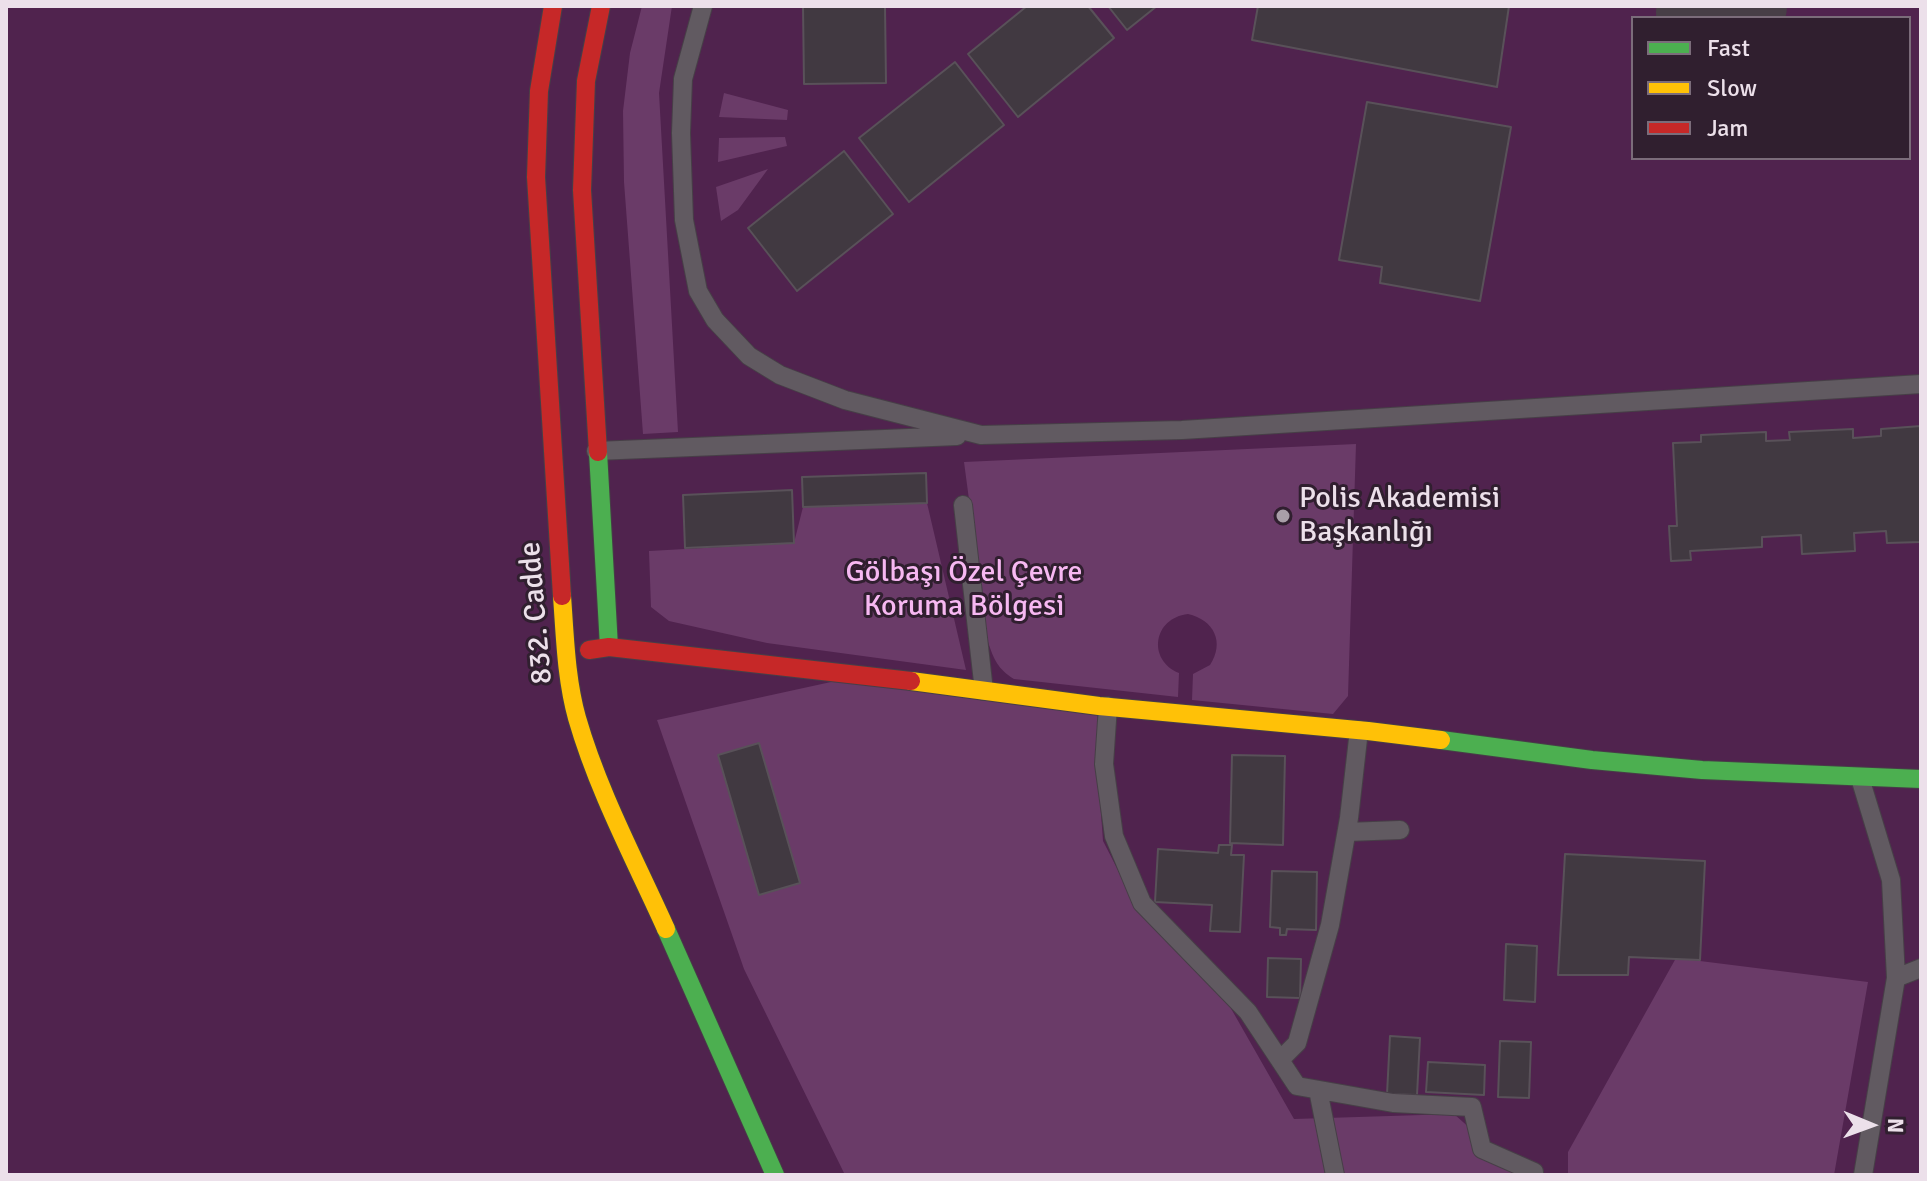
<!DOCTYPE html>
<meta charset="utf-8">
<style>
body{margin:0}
#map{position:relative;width:1927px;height:1181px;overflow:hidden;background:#2c232c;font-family:Signika,sans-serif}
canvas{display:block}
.frame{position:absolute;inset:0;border:8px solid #ece0ea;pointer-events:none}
.legend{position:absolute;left:1631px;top:16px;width:280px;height:144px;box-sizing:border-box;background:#301f2f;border:2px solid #7b6c7a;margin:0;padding:10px 14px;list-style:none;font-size:24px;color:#ece0ea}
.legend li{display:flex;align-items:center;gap:16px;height:40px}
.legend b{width:40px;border:2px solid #7b6c7a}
.north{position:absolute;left:1831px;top:1085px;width:80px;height:80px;-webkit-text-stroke:6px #301f2f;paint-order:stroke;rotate:91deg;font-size:22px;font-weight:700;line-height:32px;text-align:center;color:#ece0ea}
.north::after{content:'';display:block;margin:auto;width:28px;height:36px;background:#ece0ea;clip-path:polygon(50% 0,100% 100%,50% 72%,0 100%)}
</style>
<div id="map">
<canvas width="1927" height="1181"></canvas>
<div class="frame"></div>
<ul class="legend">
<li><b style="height:10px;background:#4caf50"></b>Fast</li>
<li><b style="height:10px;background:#ffc107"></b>Slow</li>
<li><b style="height:10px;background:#c62828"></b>Jam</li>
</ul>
<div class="north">N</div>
</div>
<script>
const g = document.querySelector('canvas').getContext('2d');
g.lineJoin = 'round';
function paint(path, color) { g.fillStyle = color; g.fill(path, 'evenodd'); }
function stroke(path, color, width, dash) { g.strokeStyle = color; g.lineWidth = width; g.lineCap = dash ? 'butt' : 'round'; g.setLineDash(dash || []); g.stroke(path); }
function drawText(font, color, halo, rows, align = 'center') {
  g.font = font + ' Signika,sans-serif'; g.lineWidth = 6; g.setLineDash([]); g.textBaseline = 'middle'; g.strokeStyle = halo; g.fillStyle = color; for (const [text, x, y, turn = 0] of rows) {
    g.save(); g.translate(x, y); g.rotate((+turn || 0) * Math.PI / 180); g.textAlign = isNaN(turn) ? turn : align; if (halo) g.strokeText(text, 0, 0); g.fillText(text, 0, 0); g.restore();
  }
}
paint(new Path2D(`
 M6 6H1921V1175H6ZM1633 18H1909V158H1633Z`), '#50234e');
paint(new Path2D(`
 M642 6H672L659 93 678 432 643 434 624 182 623 111 630 53Z
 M724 93 788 110 787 120 719 117Z
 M785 137 787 146 718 162 719 138Z
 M768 169 738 210 721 221 716 187Z
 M1356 444 1348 696 1333 714 1192 700 1193 674 1210 665C1225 642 1214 620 1188 614 1153 618 1147 660 1179 673L1178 697 1014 679C998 669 994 660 988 642L964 462Z
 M927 503 966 670 767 643 669 621 651 607 649 551 794 543 803 507Z
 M863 675 1099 706 1097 758 1103 841 1138 909 1229 1005 1294 1119 1454 1114 1518 1171V1175H845L744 969 657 720Z
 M1676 958 1868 982 1834 1175H1568V1152Z`), '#6a3b68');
stroke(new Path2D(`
 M1699 12 1744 6`), '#473e46', 86);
const building = new Path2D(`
 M803 6H885L886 83 804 84Z
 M1027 6H1088L1114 38 1018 117 968 54Z
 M1108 6H1157L1127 30Z
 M1258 6H1509L1497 87 1252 40Z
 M955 62 1004 125 909 202 859 138Z
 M1367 102 1511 127 1480 301 1380 283 1382 267 1339 260Z
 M844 151 893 214 797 291 748 228Z
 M1921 426V542L1887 543 1886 531 1854 533 1855 551 1802 554 1801 535 1762 537V547L1690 551 1691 560 1671 561 1669 526H1677L1673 443 1701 442V435L1766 432V441L1790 440 1789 432 1853 429V438L1881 436V429Z
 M926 473 927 503 803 507 802 477Z
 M792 490 794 543 685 548 683 495Z
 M759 743 800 883 759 895 718 755Z
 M1232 755 1285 756 1283 845 1230 843Z
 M1219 845H1232L1231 855H1244L1240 932 1210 931 1212 905 1155 902 1158 849 1218 853Z
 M1565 854 1705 861 1700 960 1629 957 1628 975H1558Z
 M1272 871 1317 872 1316 930 1287 929 1286 935H1280V928L1270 927Z
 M1506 944 1537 946 1535 1002 1504 1000Z
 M1268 958 1301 959 1300 998 1267 997Z
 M1390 1036 1420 1038 1417 1095 1387 1094Z
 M1500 1041 1531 1042 1529 1098 1498 1097Z
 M1428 1062 1485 1065 1484 1095 1426 1092Z`);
paint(building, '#413941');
stroke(building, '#595159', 2);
const lane = new Path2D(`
 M703 6 683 79 681 133 684 220 698 291 715 320 749 356 780 375 845 400 981 435 1182 430 1921 384
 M596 451 957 436
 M963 505 984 691
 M1108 706 1104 764 1114 836 1142 903 1248 1012 1297 1086 1393 1103 1472 1107 1482 1149 1534 1172V1175
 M1860 778 1891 880 1896 978 1863 1175
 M1347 832 1400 830
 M1896 978 1921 968
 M1280 1060 1297 1043 1330 925 1349 818 1359 730
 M1318 1090 1335 1175`);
const fast = new Path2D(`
 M598 452 609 647
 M1441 740 1592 760 1702 770 1921 779
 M666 929 775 1175`);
const slow = new Path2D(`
 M562 596C565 636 566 679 577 718 598 791 635 860 666 929
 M911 681 1099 706 1368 731 1441 740`);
const jam = new Path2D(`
 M553 6 539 91 536 177 562 596
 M598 452 582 190 586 81 601 6
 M589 650 609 647 911 681`);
stroke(lane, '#473f47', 20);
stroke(fast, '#473f47', 20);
stroke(slow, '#473f47', 20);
stroke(jam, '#473f47', 20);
stroke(lane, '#615a61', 18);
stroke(fast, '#4caf50', 18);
stroke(slow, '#ffc107', 18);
stroke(jam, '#c62828', 18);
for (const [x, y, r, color] of [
 [1283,516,8,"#a99ea8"]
]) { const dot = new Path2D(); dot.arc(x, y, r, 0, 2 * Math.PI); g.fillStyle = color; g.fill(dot); stroke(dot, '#301f2f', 3); }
drawText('30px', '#ece0ea', '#301f2f', [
 ["Polis Akademisi",1299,499],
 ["Başkanlığı",1299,533]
], 'left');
drawText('30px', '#f7b8f2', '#301f2f', [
 ["Gölbaşı Özel Çevre",964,573],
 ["Koruma Bölgesi",964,607]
]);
drawText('30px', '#ece0ea', '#301f2f', [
 ["832. Cadde",537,613,-95]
]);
</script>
